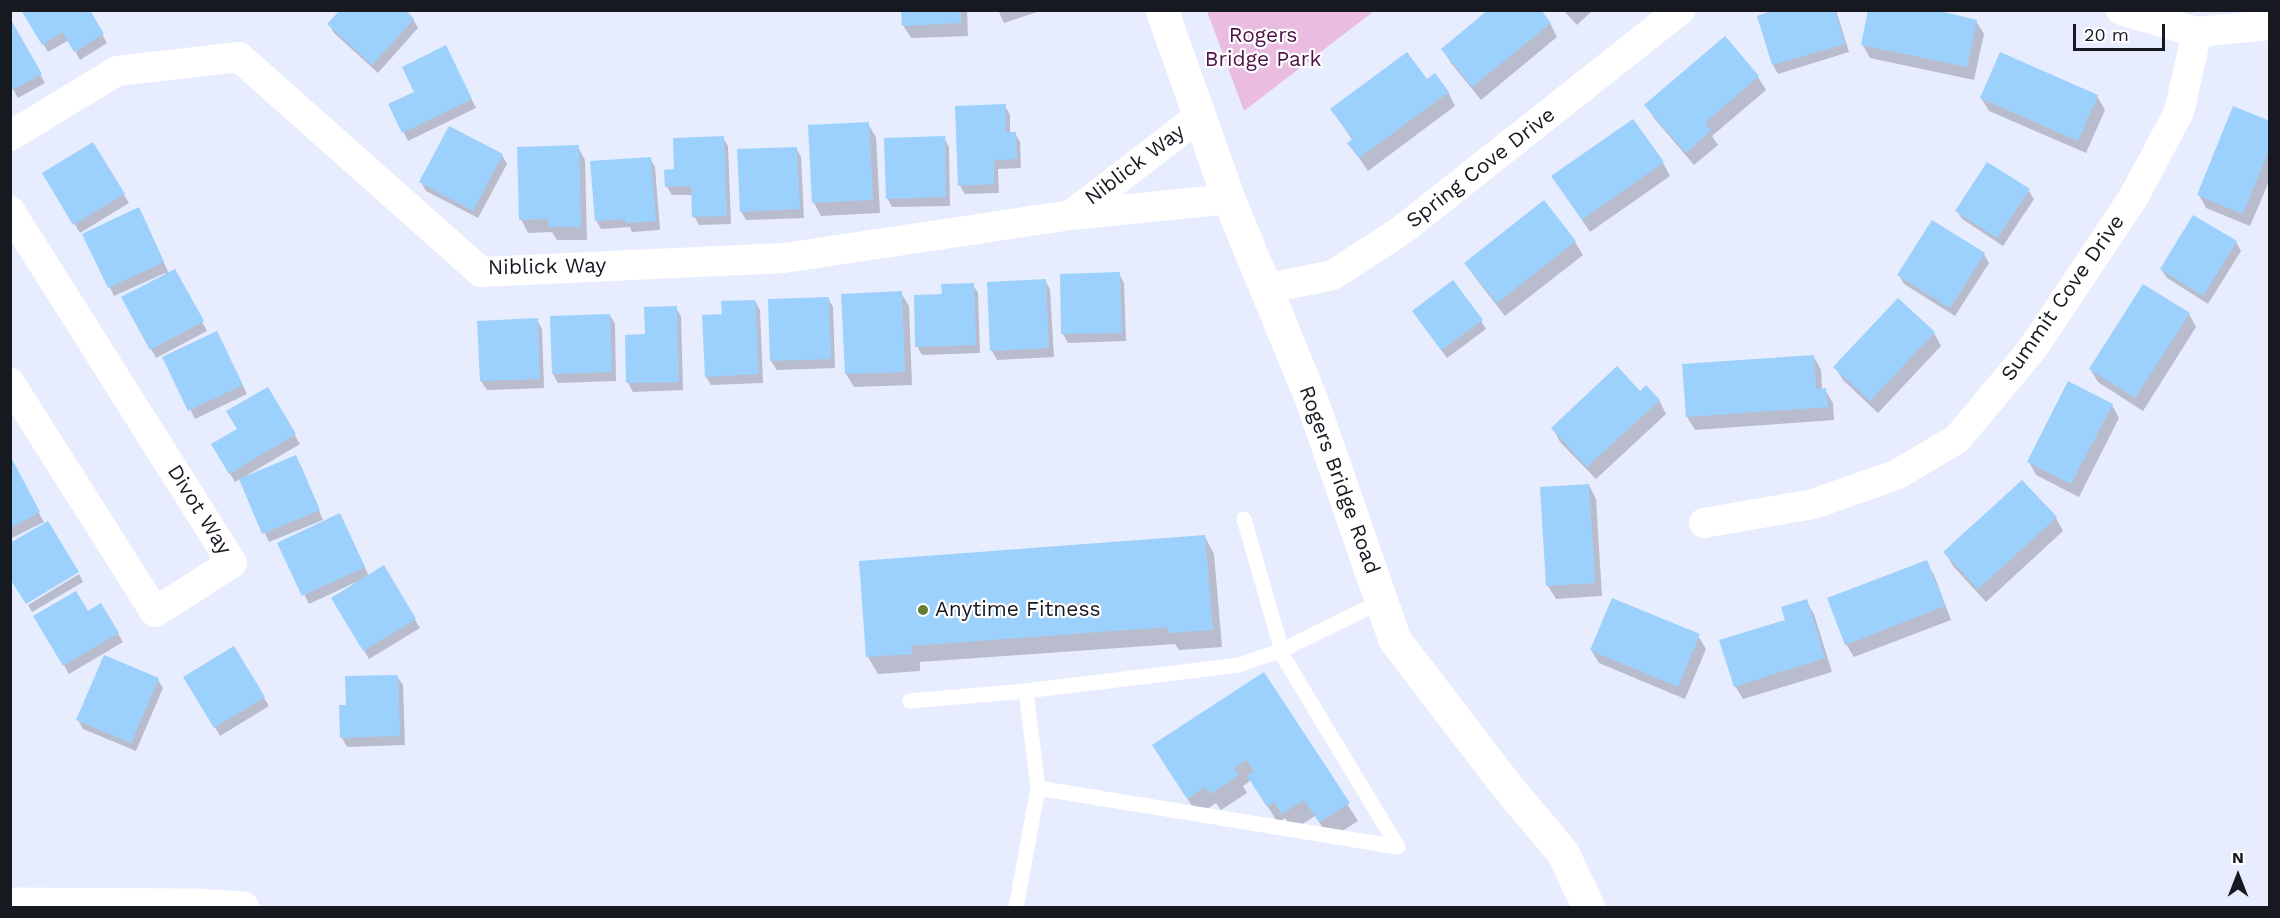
<!DOCTYPE html>
<style>
body{margin:0}
#map{position:relative;width:2280px;height:918px;overflow:hidden;background:#e7ecff;font-family:"Work Sans",sans-serif}
canvas{display:block}
.frame{position:absolute;inset:0;border:12px solid #171921;pointer-events:none}
.north{position:absolute;left:2208px;top:846px;width:60px;height:60px;-webkit-text-stroke:4px #fff;paint-order:stroke;rotate:0deg;font-size:16px;font-weight:700;line-height:24px;text-align:center;color:#171921}
.north::after{content:'';display:block;margin:auto;width:21px;height:27px;background:#171921;clip-path:polygon(50% 0,100% 100%,50% 72%,0 100%)}
.scale{position:absolute;left:2073px;top:24px;width:92px;height:27px;box-sizing:border-box;border:3px solid #171921;border-top:0;padding-left:8px;font-size:18px;line-height:21px;white-space:nowrap;color:#171921;-webkit-text-stroke:4px #fff;paint-order:stroke}
</style>
<div id="map">
<canvas width="2280" height="918"></canvas>
<div class="frame"></div>
<div class="north">N</div>
<div class="scale">20 m</div>
</div>
<script>
const g = document.querySelector('canvas').getContext('2d');
g.lineJoin = 'round';
function paint(path, color) { g.fillStyle = color; g.fill(path, 'evenodd'); }
function stroke(path, color, width, dash) { g.strokeStyle = color; g.lineWidth = width; g.lineCap = dash ? 'butt' : 'round'; g.setLineDash(dash || []); g.stroke(path); }
function drawText(font, color, halo, rows, align = 'center') {
  g.font = font + ' "Work Sans",sans-serif'; g.lineWidth = 4.5; g.setLineDash([]); g.textBaseline = 'middle'; g.strokeStyle = halo; g.fillStyle = color; for (const [text, x, y, turn = 0] of rows) {
    g.save(); g.translate(x, y); g.rotate((+turn || 0) * Math.PI / 180); g.textAlign = isNaN(turn) ? turn : align; if (halo) g.strokeText(text, 0, 0); g.fillText(text, 0, 0); g.restore();
  }
}
paint(new Path2D(`
 M1207 11 1374 10V11L1244 111Z`), '#e9bce0');
paint(new Path2D(`
 M23 10H88L107 43 80 60 69 40 48 52Z
 M903 10H967L968 36 911 38 903 25Z
 M998 10H1043L1004 23Z
 M1563 10H1593L1577 25Z
 M1779 10H1836L1849 52 1778 74 1773 65 1758 17Z
 M413 19 418 28 378 73 334 33 329 24Z
 M10 21 45 83 18 98 13 89Z
 M1976 21 1984 34 1974 80 1870 58 1862 44Z
 M1550 23 1557 37 1481 100 1451 63 1443 50Z
 M450 56 476 108 408 141 390 105 416 92Z
 M1758 77 1766 90 1712 136 1718 145 1694 165 1654 118 1646 105Z
 M1427 81 1448 92 1455 106 1368 171 1349 143 1353 141 1332 110Z
 M2097 96 2105 110 2086 153 1989 111 1981 98Z
 M1005 106 1010 115V133H1015L1020 142 1021 168 998 169 999 193 965 194 960 186Z
 M2270 123V179L2250 226 2206 208 2199 195Z
 M868 124 876 137 880 213 821 216 814 203 810 126Z
 M723 138 728 146 731 224 699 225 694 216 693 195H672L667 187 675 171Z
 M944 138 949 147 950 206 892 207 887 198Z
 M93 144 129 203 80 233 44 174Z
 M578 147 585 160 587 240H557L552 232 528 233 521 219Z
 M796 148 801 157 804 218 746 220 741 211Z
 M502 155 507 164 478 218 426 191 421 182Z
 M650 158 655 167 660 230 632 232 630 227 601 229 596 220Z
 M1663 163 1670 176 1590 232 1553 177Z
 M2028 190 2034 199 2003 246 1962 219 1957 211Z
 M1544 202 1575 242 1583 255 1505 316 1474 276 1466 263Z
 M144 218 169 274 174 271 207 331 156 358 123 298 166 275 165 273 114 296 84 234Z
 M2236 242 2241 251 2208 304 2167 278 2161 269Z
 M1984 254 1989 263 1955 316 1904 284 1899 275Z
 M1119 274 1124 283 1126 341 1068 343 1063 334Z
 M1045 281 1050 289 1054 357 997 360 992 351 988 283Z
 M973 285 978 293 980 353 922 355 917 346 943 296Z
 M901 293 909 306 912 385 854 387 846 374 843 295Z
 M828 298 833 307 835 368 777 370 771 361Z
 M755 301 760 310 763 383 711 385 706 377 723 316Z
 M676 308 681 316 683 390 633 392 628 383Z
 M2189 314 2196 327 2143 411 2098 382 2090 369Z
 M610 315 615 324 616 381 558 383 553 374 552 317Z
 M537 320 542 329 544 388 487 390 481 381Z
 M1419 320 1481 321 1486 329 1447 358Z
 M1934 333 1941 346 1878 413 1843 380 1835 367Z
 M221 341 247 394 195 419 164 358Z
 M1814 357 1821 370 1822 390H1825L1833 403 1834 420 1695 430 1687 417Z
 M267 389 300 444 246 476 247 477 301 466 323 520 269 542 240 479 235 482 213 445 239 429Z
 M1640 393 1659 400 1666 414 1596 479 1560 442 1553 428Z
 M2112 405 2119 418 2079 497 2036 475 2029 462Z
 M10 461 44 522 10 539Z
 M1589 485 1596 499 1602 596 1556 599 1548 586 1542 488Z
 M2056 518 2063 531 1986 602 1953 566 1945 552Z
 M344 524 369 576 383 568 420 628 369 659 333 598 355 585 354 583 309 604 279 544Z
 M1205 537 1214 554 1222 647 1179 650 1175 644 920 662V671L878 674 868 657 861 563Z
 M1926 562 1934 575 1951 620 1854 657 1846 644Z
 M79 574 83 582 32 612 28 605Z
 M1806 601 1814 614 1832 672 1743 699 1735 686 1786 621Z
 M101 605 123 642 69 674 35 616 87 613Z
 M1698 636 1706 649 1685 699 1599 663 1591 650Z
 M233 648 269 706 220 736 185 677Z
 M1264 674 1358 821 1330 839 1315 816 1293 830 1285 818 1278 823 1251 780 1243 786 1247 793 1221 810 1216 803 1198 815 1164 763Z
 M397 676 403 685 405 745 347 747 342 738Z
 M158 680 163 688 136 751 83 729 78 720Z`), '#0003');
paint(new Path2D(`
 M21 10H90L104 34 74 52 62 32 42 45Z
 M340 10H406L414 19 372 65 327 24Z
 M901 10H961V23L902 26Z
 M1488 10H1541L1551 23 1472 87 1441 49Z
 M1774 10H1835L1845 44 1772 65 1757 16Z
 M1868 10H1935L1977 20 1967 67 1861 45Z
 M10 18 42 74 12 90 10 88Z
 M1725 36 1759 76 1705 123 1711 131 1686 153 1644 105Z
 M446 45 472 99 402 133 388 104 414 92 402 67Z
 M1407 52 1427 79 1435 73 1449 92 1359 158 1347 143 1353 139 1330 109Z
 M2000 52 2098 95 2078 141 1980 98Z
 M1006 104V132H1016L1017 159 994 160V184L958 186 955 106Z
 M2233 106 2270 121V148L2243 214 2197 195Z
 M1633 119 1664 162 1582 220 1551 176Z
 M869 122 873 200 812 203 808 125Z
 M449 126 503 154 473 211 419 182Z
 M724 136 727 216 692 217 691 186 665 187 664 170 674 169 673 138Z
 M945 136 946 197 886 199 884 138Z
 M93 142 125 194 73 225 42 173Z
 M579 145 581 227H548V219L519 220 517 147Z
 M797 147 800 209 740 212 737 149Z
 M651 157 656 221 626 223 625 219 595 221 590 161Z
 M1987 162 2030 189 1997 238 1955 211Z
 M1544 200 1576 241 1497 303 1464 263Z
 M139 207 164 262 108 288 82 234Z
 M2193 215 2237 241 2203 296 2160 269Z
 M1932 220 1985 253 1950 308 1897 275Z
 M175 269 204 321 150 350 121 297Z
 M1120 272 1122 333 1061 334 1060 274Z
 M1046 279 1049 348 990 351 987 282Z
 M1453 280 1483 320 1441 350 1412 311Z
 M974 283 976 345 915 347 914 295 942 294 941 284Z
 M2143 284 2190 313 2135 398 2089 369Z
 M902 291 905 372 845 374 841 294Z
 M829 297 831 359 770 361 768 299Z
 M1898 298 1935 332 1870 401 1833 367Z
 M755 300 759 374 705 377 702 315 722 314 721 301Z
 M677 306 679 382 626 383 625 335 645 334 644 307Z
 M610 314 612 372 552 374 550 316Z
 M538 318 540 379 480 381 477 321Z
 M217 331 243 385 188 411 162 357Z
 M1814 355 1816 389 1826 388 1828 407 1686 417 1682 364Z
 M1617 366 1640 391 1646 385 1660 400 1587 467 1551 428Z
 M2068 381 2113 404 2071 484 2027 462Z
 M268 387 296 434 229 474 211 444 237 429 226 411Z
 M296 455 320 510 262 534 239 479Z
 M12 459 40 512 10 528V460Z
 M2022 480 2057 517 1978 589 1943 552Z
 M1589 484 1595 583 1546 586 1540 487Z
 M340 513 365 567 302 596 277 543Z
 M48 521 79 572 26 604 10 579V543Z
 M1205 535 1213 630 1168 633 1167 627 911 646 912 654 866 657 859 561Z
 M1927 560 1945 606 1845 645 1827 598Z
 M384 565 416 619 363 651 331 598Z
 M76 591 88 611 101 603 119 633 63 666 33 616Z
 M1612 598 1700 634 1678 687 1590 650Z
 M1807 599 1825 658 1734 687 1719 640 1785 620 1781 607Z
 M234 646 265 697 214 728 183 677Z
 M104 655 159 678 131 743 76 720Z
 M1264 672 1350 803 1319 822 1304 800 1282 814 1274 802 1267 807 1247 776 1254 771 1246 760 1234 768 1239 775 1210 794 1205 787 1187 799 1152 745Z
 M398 675 400 736 340 738 339 705H346L345 676Z`), '#9cd1fd');
stroke(new Path2D(`
 M910 701 1026 691
 M1038 788 1026 691 1239 665 1282 650 1382 601
 M1016 908 1038 788 1398 847 1284 658 1244 519`), '#fff', 15);
stroke(new Path2D(`
 M2121 10 2197 32 2270 25
 M10 136 117 71 239 57 481 272 784 258 1071 215 1229 199
 M10 211 232 563 155 612 10 383
 M1071 215 1200 116
 M1265 289 1333 275 1402 230 1680 10
 M1704 523 1813 504 1896 475 1957 439 2033 348 2133 198 2179 112 2197 32`), '#fff', 30);
stroke(new Path2D(`
 M1162 10 1229 199 1311 398 1395 640 1506 785 1563 853 1589 908`), '#fff', 33);
stroke(new Path2D(`
 M10 904 195 905 243 908`), '#fff', 33);
for (const [x, y, r, color] of [
 [923,610,6,"#637d30"]
]) { const dot = new Path2D(); dot.arc(x, y, r, 0, 2 * Math.PI); g.fillStyle = color; g.fill(dot); stroke(dot, '#fff', 2); }
drawText('21px', '#501349', '#fff', [
 ["Rogers",1263,36],
 ["Bridge Park",1263,60]
]);
drawText('21px', '#171921', '#fff', [
 ["Niblick Way",1135,165,-37],
 ["Spring Cove Drive",1481,168,-38],
 ["Niblick Way",547,267,-1],
 ["Summit Cove Drive",2063,298,-55],
 ["Rogers Bridge Road",1339,480,70],
 ["Divot Way",199,510,58]
]);
drawText('21px', '#171921', '#fff', [
 ["Anytime Fitness",935,610]
], 'left');
</script>
